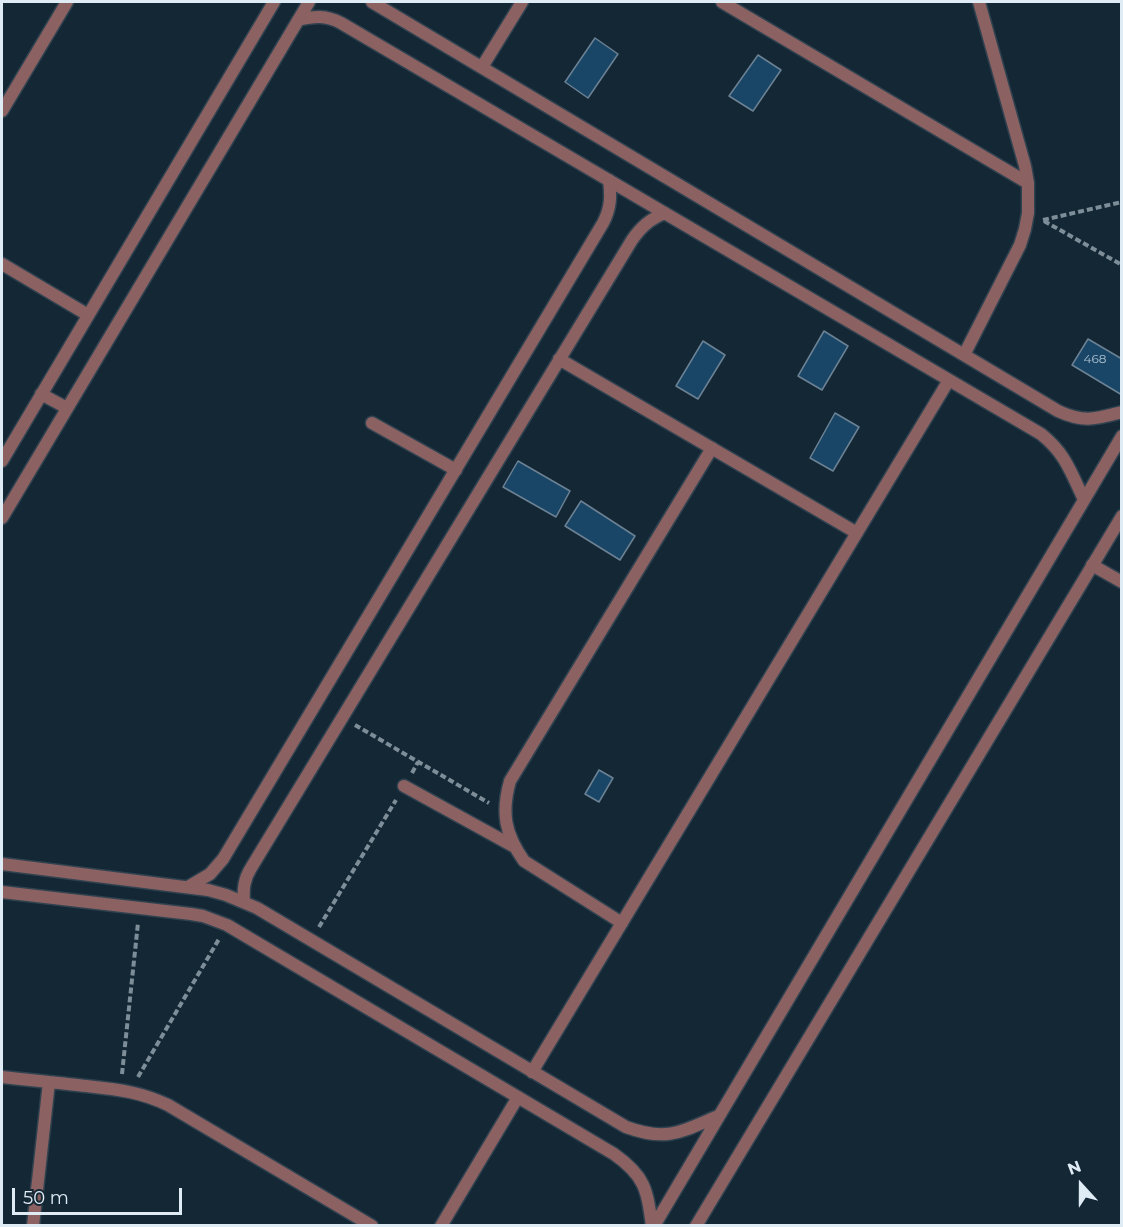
<!DOCTYPE html>
<style>
body{margin:0}
#map{position:relative;width:1123px;height:1227px;overflow:hidden;background:#132735;font-family:Montserrat,sans-serif}
canvas{display:block}
.frame{position:absolute;inset:0;border:3px solid #dfebf5;pointer-events:none}
.north{position:absolute;left:1051px;top:1155px;width:60px;height:60px;-webkit-text-stroke:4px #132735;paint-order:stroke;rotate:339deg;font-size:16px;font-weight:700;line-height:24px;text-align:center;color:#dfebf5}
.north::after{content:'';display:block;margin:auto;width:21px;height:27px;background:#dfebf5;clip-path:polygon(50% 0,100% 100%,50% 72%,0 100%)}
.scale{position:absolute;left:12px;top:1188px;width:170px;height:27px;box-sizing:border-box;border:3px solid #dfebf5;border-top:0;padding-left:8px;font-size:18px;line-height:21px;white-space:nowrap;color:#dfebf5;-webkit-text-stroke:4px #132735;paint-order:stroke}
</style>
<div id="map">
<canvas width="1123" height="1227"></canvas>
<div class="frame"></div>
<div class="north">N</div>
<div class="scale">50 m</div>
</div>
<script>
const g = document.querySelector('canvas').getContext('2d');
g.lineJoin = 'round';
function paint(path, color) { g.fillStyle = color; g.fill(path, 'evenodd'); }
function stroke(path, color, width, dash) { g.strokeStyle = color; g.lineWidth = width; g.lineCap = dash ? 'butt' : 'round'; g.setLineDash(dash || []); g.stroke(path); }
function drawText(font, color, halo, rows, align = 'center') {
  g.font = font + ' Montserrat,sans-serif'; g.lineWidth = 4.5; g.setLineDash([]); g.textBaseline = 'middle'; g.strokeStyle = halo; g.fillStyle = color; for (const [text, x, y, turn = 0] of rows) {
    g.save(); g.translate(x, y); g.rotate((+turn || 0) * Math.PI / 180); g.textAlign = isNaN(turn) ? turn : align; if (halo) g.strokeText(text, 0, 0); g.fillText(text, 0, 0); g.restore();
  }
}
const building = new Path2D(`
 M595 38 618 54 588 98 565 82Z
 M758 55 781 70 753 111 729 96Z
 M824 331 848 346 822 390 798 376Z
 M1088 339 1122 359V395L1072 365Z
 M703 341 725 355 698 399 676 386Z
 M835 413 859 427 833 471 810 458Z
 M518 461 570 491 556 517 503 487Z
 M581 501 635 536 620 560 565 526Z
 M599 770 613 778 599 802 585 794Z`);
paint(building, '#194666');
stroke(building, '#6c8294', 1.5);
const service = new Path2D(`
 M372 423 456 470
 M1092 565 1122 582
 M404 786 513 846`);
const minor = new Path2D(`
 M372 2 1058 411C1084 423 1095 419 1122 412
 M722 2 1028 183
 M298 20C314 16 326 15 341 23L1041 434C1065 453 1071 472 1084 500
 M482 67 522 2
 M2 111 67 2
 M2 264 88 315
 M964 355 1020 245 1025 229 1028 213V183L1025 166 979 2
 M559 359 857 533
 M41 394 67 408
 M2 461 274 2
 M2 518 309 2
 M2 864 208 890 226 895 257 908 626 1127C667 1142 681 1132 718 1116
 M188 887 210 874 223 859 603 223C611 208 611 196 609 180
 M2 892 191 914 203 916 227 925 614 1154C645 1176 647 1189 652 1226
 M244 902C243 889 244 879 251 868L632 240C641 227 650 219 665 213
 M622 923 524 861C505 834 501 813 510 781L712 448
 M532 1072 949 380
 M2 1077C27 1080 52 1082 77 1085 111 1089 137 1090 168 1105L372 1226
 M33 1226 49 1082
 M441 1226 518 1097
 M654 1226 1122 436
 M696 1226 1122 516`);
stroke(service, '#304250', 15);
stroke(minor, '#304250', 15);
stroke(new Path2D(`
 M1043 220 1122 202
 M1044 221 1122 265
 M355 725 489 803
 M412 773 418 762
 M319 927 396 800
 M122 1074 138 923
 M138 1077 219 939`), '#7e8e99', 4, [6, 3]);
stroke(service, '#8b6161', 12);
stroke(minor, '#8b6161', 12);
drawText('12px', '#aec2d1', null, [
 ["468",1095,359]
]);
</script>
